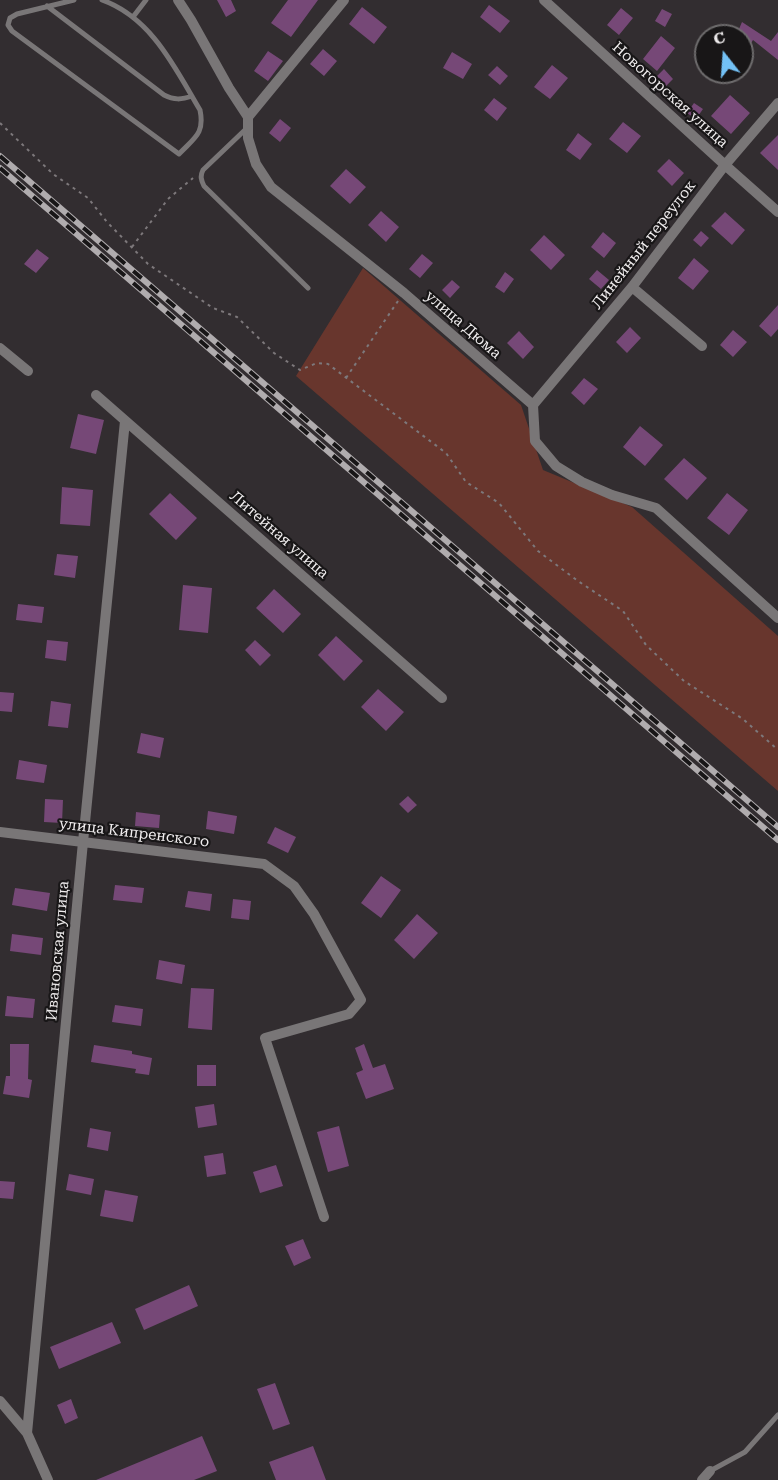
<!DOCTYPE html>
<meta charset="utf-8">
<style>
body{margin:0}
#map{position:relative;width:778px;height:1480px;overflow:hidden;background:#322d30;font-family:"Roboto Serif",serif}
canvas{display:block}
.north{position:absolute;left:694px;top:24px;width:60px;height:60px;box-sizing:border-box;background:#181617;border:2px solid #6e6c6d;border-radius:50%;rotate:343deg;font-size:16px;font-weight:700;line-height:24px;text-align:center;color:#efeced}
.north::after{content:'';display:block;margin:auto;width:21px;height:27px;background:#73c1f5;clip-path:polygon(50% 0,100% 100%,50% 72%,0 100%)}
</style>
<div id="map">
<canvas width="778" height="1480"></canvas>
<div class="north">С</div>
</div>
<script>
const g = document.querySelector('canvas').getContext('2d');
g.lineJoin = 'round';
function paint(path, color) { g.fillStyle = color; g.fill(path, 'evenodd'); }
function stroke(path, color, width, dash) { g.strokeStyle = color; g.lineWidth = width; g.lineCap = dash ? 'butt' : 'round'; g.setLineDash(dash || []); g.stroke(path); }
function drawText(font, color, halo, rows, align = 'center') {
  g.font = font + ' "Roboto Serif",serif'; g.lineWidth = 4.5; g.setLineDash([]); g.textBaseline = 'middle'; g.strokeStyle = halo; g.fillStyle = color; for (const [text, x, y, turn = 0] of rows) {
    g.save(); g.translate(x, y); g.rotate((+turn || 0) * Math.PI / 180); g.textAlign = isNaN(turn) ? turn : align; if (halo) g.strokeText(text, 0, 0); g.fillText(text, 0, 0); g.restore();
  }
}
paint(new Path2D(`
 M363 268 521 405 543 470 632 507 778 636V791L296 376Z`), '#68362d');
paint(new Path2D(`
 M217 0H231L236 11 226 17Z
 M288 0H318L291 37 271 23Z
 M489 5 510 21 500 33 480 17Z
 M362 7 387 27 374 44 349 24Z
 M621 8 633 18 619 35 607 25Z
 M662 9 672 14 665 27 655 21Z
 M742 22 771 41 778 32V60L753 40 742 57V36H736Z
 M661 36 675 48 657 71 643 59Z
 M323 49 337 61 324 76 310 64Z
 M268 51 283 61 268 81 254 71Z
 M452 52 472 64 463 79 443 68Z
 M552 65 568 78 550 99 534 87Z
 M497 66 508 76 500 85 488 75Z
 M664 69 673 79 666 86 657 76Z
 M730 95 750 113 731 134 711 116Z
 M494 98 507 108 497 121 484 110Z
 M694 103 703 109 696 119 687 113Z
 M280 119 291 128 280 142 269 133Z
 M623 122 641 136 627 153 609 139Z
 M578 133 592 144 580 160 566 150Z
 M778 135V170L760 153Z
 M669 159 684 173 672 186 657 171Z
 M346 169 366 187 350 204 330 186Z
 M381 211 399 227 386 242 368 225Z
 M725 212 745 230 732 245 711 226Z
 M701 231 709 238 701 247 693 240Z
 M603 232 616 243 604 258 591 247Z
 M544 235 565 255 551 270 530 250Z
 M37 249 49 258 36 273 24 264Z
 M422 254 433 263 420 278 409 269Z
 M694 258 709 271 693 290 678 278Z
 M597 270 609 280 601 289 589 279Z
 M505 272 514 279 504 293 495 287Z
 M452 280 460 287 450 298 442 290Z
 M778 305V329L771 337 759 326Z
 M630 327 641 338 627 353 616 342Z
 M733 330 747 342 733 357 720 345Z
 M519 331 534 347 523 359 507 343Z
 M584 378 598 389 584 405 571 393Z
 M78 414 104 420 96 454 70 448Z
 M640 426 663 445 645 466 623 447Z
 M684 458 707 478 687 500 664 479Z
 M62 487 93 490 90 526 60 524Z
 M170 493 197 518 176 540 149 514Z
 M727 493 748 510 729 535 707 518Z
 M57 554 78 556 75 578 54 575Z
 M183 585 212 588 208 633 179 630Z
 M274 589 301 614 283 633 256 608Z
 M18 604 44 607 42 623 16 620Z
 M336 636 363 661 344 681 318 655Z
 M47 640 68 642 66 661 45 658Z
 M255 640 271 655 260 666 245 650Z
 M378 689 404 712 386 731 361 707Z
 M0 692 14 693 12 712 0 711Z
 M51 701 71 704 68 728 48 726Z
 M141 733 164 738 160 758 137 753Z
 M19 760 47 765 44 783 16 779Z
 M408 796 417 805 408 813 399 804Z
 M45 799 63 800 62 823 44 822Z
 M208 811 237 816 234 834 206 829Z
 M136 812 160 815 159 828 135 826Z
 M275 827 296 837 288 853 267 843Z
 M381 876 401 890 381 918 361 903Z
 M115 885 144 888 142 903 113 900Z
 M15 888 50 893 47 911 12 905Z
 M188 891 212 894 210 911 185 907Z
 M233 899 251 901 249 920 231 918Z
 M417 914 438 933 414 959 394 940Z
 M12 934 43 938 41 955 10 951Z
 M159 960 185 965 182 984 156 979Z
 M191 988 214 989 212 1030 188 1028Z
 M7 996 35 999 33 1018 5 1016Z
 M115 1005 143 1009 141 1026 112 1022Z
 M10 1044H29L28 1079 32 1080 29 1098 3 1094 6 1076H10Z
 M364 1044 373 1068 385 1064 394 1089 366 1099 356 1073 363 1070 355 1048Z
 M94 1045 132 1051V1054L152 1058 149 1075 135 1073 136 1069 91 1062Z
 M197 1065H216V1086H197Z
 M214 1104 217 1125 198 1128 195 1107Z
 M339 1126 349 1166 328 1172 317 1132Z
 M90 1128 111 1132 108 1151 87 1147Z
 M223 1153 226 1174 207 1177 204 1156Z
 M276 1165 283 1186 260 1193 253 1172Z
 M69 1174 94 1179 91 1195 66 1190Z
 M0 1181 15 1182 13 1199 0 1198Z
 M105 1190 138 1196 133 1222 100 1216Z
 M303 1239 311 1258 294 1266 285 1246Z
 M189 1285 198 1306 144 1330 135 1309Z
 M112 1322 121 1343 59 1369 50 1347Z
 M275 1383 290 1424 273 1430 257 1389Z
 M71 1399 78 1418 65 1424 57 1405Z
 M202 1436 217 1471 194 1480H96Z
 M313 1446 326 1480H276L269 1462Z`), '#764877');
stroke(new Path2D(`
 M0 123 53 174 88 198 107 222 148 264 213 308 237 317 274 353 300 370 317 363 328 364 446 453 466 482 499 503 538 551 578 581 623 611 646 645 684 681 743 719 778 750
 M132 247 168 199 193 178
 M346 378 398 301`), '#7d787b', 2, [3, 4.5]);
stroke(new Path2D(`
 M74 0 17 14 10 18 8 25 12 31 179 154C194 138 205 134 200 110 175 68 152 18 102 0
 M47 6 164 95C174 100 181 100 192 96
 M133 17 146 0
 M247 128 203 170C200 176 201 180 204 186L308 288
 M710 1471 745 1452 778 1415`), '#797677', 5);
stroke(new Path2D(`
 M178 0 191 20 229 88 248 117V138L256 164 271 187 404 293 533 405 535 441 556 466 582 482 612 495 656 508 778 618
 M544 0 725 165 778 212
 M248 117 344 0
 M632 287 702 346
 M0 348 28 371
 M96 395 442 698
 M533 405 632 287 725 165 778 103
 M0 832 264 864 294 886 314 914 361 1000 349 1014 265 1038 324 1217
 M0 1401 27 1433
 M48 1480 27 1433 83 842 125 421
 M702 1480 710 1471`), '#797677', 10);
const rail = new Path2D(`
 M0 156 778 827
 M0 168 778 840`);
stroke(rail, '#b0acae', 6);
stroke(rail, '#181617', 4, [11]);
drawText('15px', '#efeced', '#181617', [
 ["Новогорская улица",670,95,42],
 ["Линейный переулок",644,245,-52],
 ["улица Дюма",463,325,41],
 ["Литейная улица",279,535,41],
 ["улица Кипренского",134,833,7],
 ["Ивановская улица",58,951,-85]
]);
</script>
